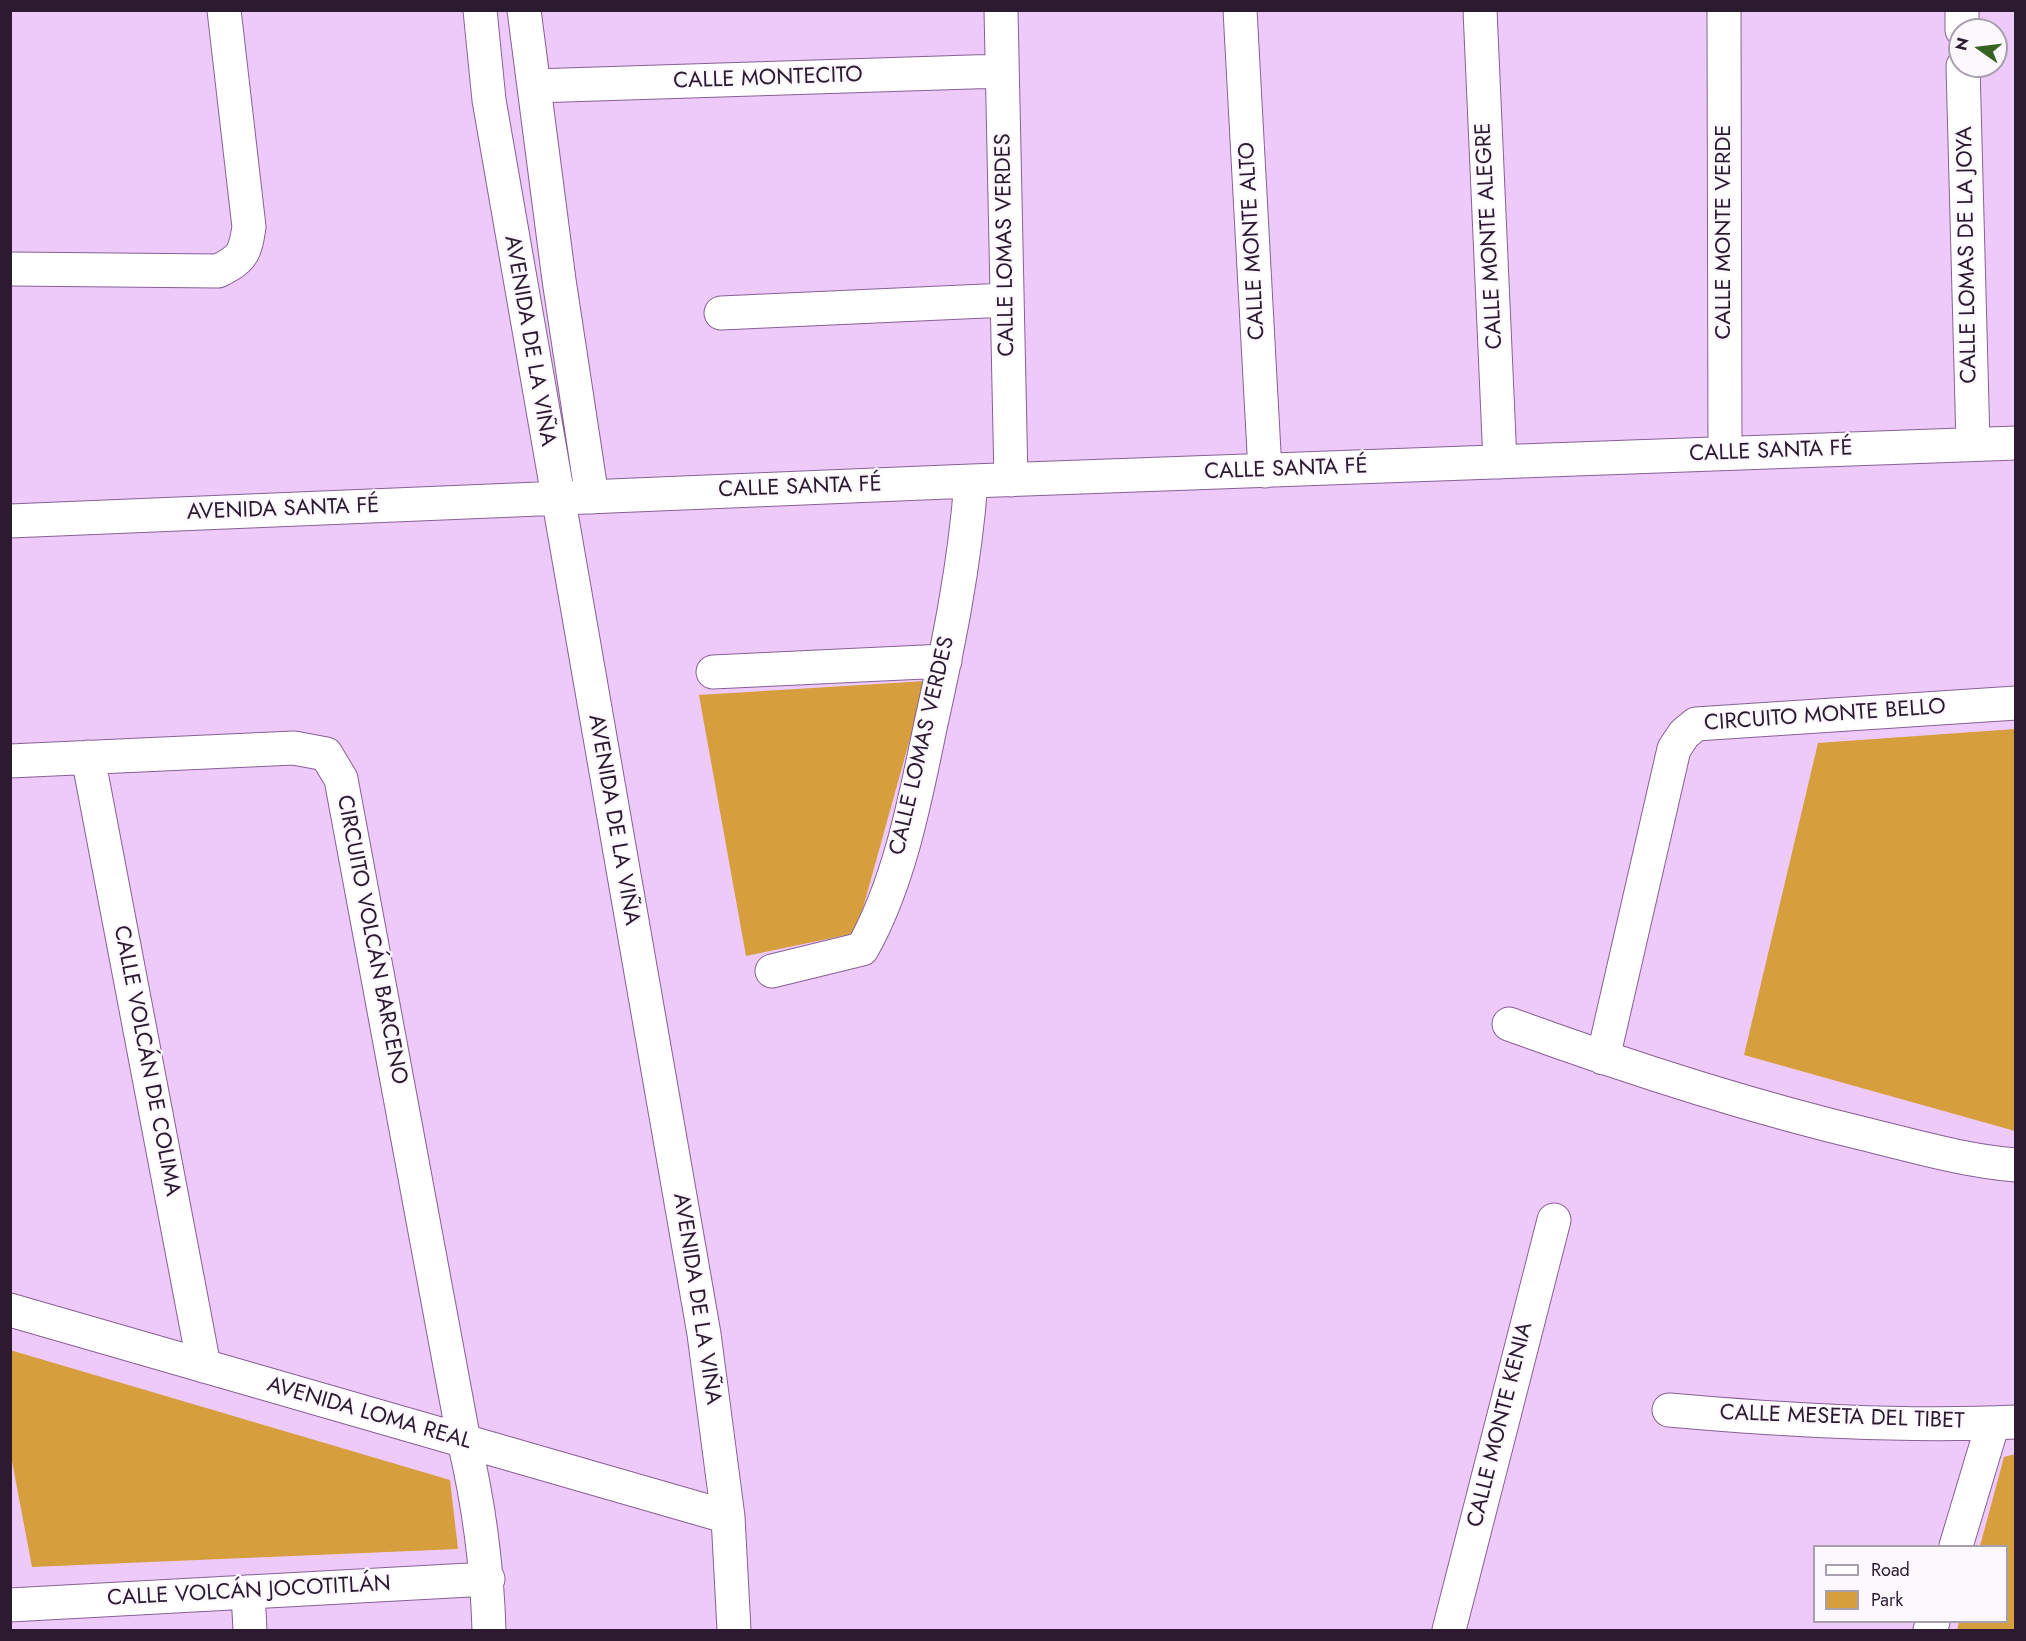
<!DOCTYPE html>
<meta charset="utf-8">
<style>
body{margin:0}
#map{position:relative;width:2026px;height:1641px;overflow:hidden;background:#edcaf9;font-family:Jost,sans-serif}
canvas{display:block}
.frame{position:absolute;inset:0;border:12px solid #2b1a30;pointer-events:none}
.legend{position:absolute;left:1813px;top:1545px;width:195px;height:78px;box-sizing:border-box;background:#fcf8fe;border:2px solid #a89fac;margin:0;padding:8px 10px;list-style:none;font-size:18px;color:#2b1a30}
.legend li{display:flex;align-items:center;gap:12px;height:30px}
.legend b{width:30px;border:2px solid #a89fac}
.north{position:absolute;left:1948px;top:18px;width:60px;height:60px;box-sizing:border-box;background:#fcf8fe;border:2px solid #a89fac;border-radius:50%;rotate:284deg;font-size:16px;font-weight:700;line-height:24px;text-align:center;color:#2b1a30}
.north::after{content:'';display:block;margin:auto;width:21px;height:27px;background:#356321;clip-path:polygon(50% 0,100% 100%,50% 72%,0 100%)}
</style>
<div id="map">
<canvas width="2026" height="1641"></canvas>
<div class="frame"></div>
<ul class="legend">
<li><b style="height:8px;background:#fff"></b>Road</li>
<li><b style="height:16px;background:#d69e3d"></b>Park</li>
</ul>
<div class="north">N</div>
</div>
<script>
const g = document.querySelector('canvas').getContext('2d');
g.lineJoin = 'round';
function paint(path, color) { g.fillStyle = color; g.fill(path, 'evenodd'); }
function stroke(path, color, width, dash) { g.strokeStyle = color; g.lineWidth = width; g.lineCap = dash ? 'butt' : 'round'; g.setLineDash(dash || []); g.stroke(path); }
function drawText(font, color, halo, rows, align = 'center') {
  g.font = font + ' Jost,sans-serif'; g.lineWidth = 4.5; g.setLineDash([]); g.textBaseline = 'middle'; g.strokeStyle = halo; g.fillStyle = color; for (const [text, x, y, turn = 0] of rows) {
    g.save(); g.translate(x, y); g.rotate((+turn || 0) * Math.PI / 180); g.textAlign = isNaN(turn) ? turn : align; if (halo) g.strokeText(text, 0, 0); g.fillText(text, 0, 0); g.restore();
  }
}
paint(new Path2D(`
 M926 681 856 933 746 956 699 695Z
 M2015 729V1131L1744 1055 1818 743Z
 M10 1350 450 1480 458 1549 32 1567 11 1456Z
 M2015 1454V1630H1957L1959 1622H2006V1546H1980L2004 1457Z`), '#d69e3d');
const minor = new Path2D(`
 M480 10 489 100 704 1334 728 1517 734 1630
 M524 10 559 280 592 497
 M1001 10 1011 480
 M1240 10 1265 471
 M1480 10 1500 462
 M1724 10 1725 453
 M1962 10V30
 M1963 66 1973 444
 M534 86 1002 71
 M10 269 218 271C242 259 245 254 249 227L224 10
 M721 313 1007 300
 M10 521 971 481 2016 443
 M713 672 945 661
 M88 757 204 1366
 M10 761 294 748 326 754 341 779 464 1441C479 1504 487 1566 489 1630
 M772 971 862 949C899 884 915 801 930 728 948 647 965 565 971 481
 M1509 1024C1627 1067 1747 1106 1869 1135 1918 1147 1966 1161 2016 1165
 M1603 1058 1674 749 1684 734 1696 724 2016 703
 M10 1310 728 1517
 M1669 1410C1784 1420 1900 1427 2016 1422
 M1956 1546 1993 1423
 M248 1592 250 1630
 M10 1605 488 1579
 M1449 1630 1554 1220
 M1930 1630 1933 1622`);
stroke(minor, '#886095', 35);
stroke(minor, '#fff', 33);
drawText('22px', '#2b1a30', '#fcf8fe', [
 ["CALLE MONTECITO",768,79,-2],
 ["CALLE MONTE VERDE",1725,232,-90],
 ["CALLE MONTE ALEGRE",1490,236,-93],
 ["CALLE MONTE ALTO",1253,241,-93],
 ["CALLE LOMAS VERDES",1006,245,-91],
 ["CALLE LOMAS DE LA JOYA",1968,255,-91],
 ["AVENIDA DE LA VIÑA",529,341,80],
 ["CALLE SANTA FÉ",1771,452,-2],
 ["CALLE SANTA FÉ",1286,470,-2],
 ["CALLE SANTA FÉ",800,488,-2],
 ["AVENIDA SANTA FÉ",283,510,-2],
 ["CIRCUITO MONTE BELLO",1825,716,-4],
 ["CALLE LOMAS VERDES",923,746,-77],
 ["AVENIDA DE LA VIÑA",613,820,80],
 ["CIRCUITO VOLCÁN BARCENO",371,940,79],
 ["CALLE VOLCÁN DE COLIMA",146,1061,79],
 ["AVENIDA DE LA VIÑA",696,1299,81],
 ["AVENIDA LOMA REAL",369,1414,16],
 ["CALLE MESETA DEL TIBET",1842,1418,2],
 ["CALLE MONTE KENIA",1501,1425,-76],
 ["CALLE VOLCÁN JOCOTITLÁN",249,1592,-3]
]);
</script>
